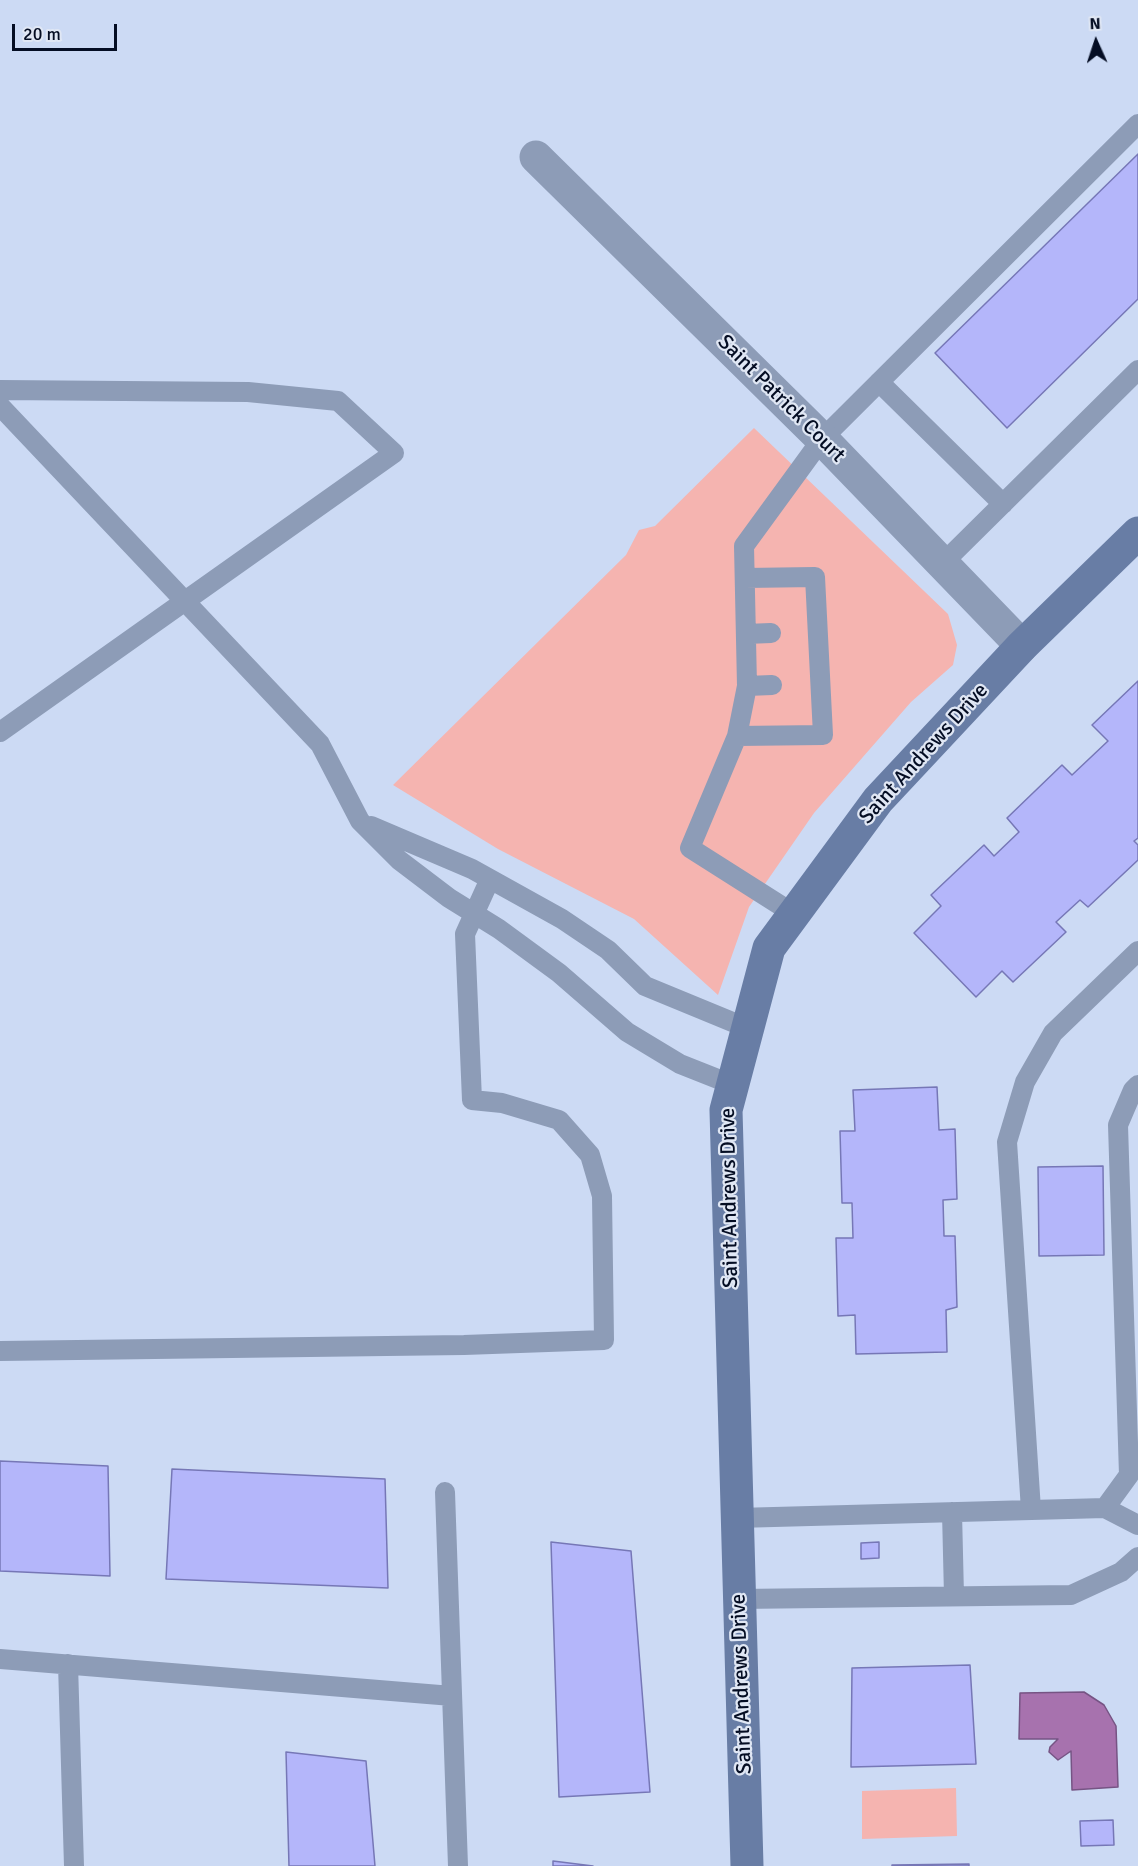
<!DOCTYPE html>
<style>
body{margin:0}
#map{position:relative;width:1138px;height:1866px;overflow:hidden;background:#ccdaf4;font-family:Signika,sans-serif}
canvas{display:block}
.north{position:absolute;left:1066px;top:12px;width:60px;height:60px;-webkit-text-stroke:4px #e0e7f4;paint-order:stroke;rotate:357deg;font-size:16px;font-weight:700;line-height:24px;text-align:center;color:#040d23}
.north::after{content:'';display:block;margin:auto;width:21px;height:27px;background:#040d23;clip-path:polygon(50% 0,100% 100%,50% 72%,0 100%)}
.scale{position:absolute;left:12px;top:24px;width:105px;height:27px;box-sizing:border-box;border:3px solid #040d23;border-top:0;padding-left:8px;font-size:18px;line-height:21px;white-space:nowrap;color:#040d23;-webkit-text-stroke:4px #e0e7f4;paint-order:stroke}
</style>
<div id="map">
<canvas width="1138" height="1866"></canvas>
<div class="north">N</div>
<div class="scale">20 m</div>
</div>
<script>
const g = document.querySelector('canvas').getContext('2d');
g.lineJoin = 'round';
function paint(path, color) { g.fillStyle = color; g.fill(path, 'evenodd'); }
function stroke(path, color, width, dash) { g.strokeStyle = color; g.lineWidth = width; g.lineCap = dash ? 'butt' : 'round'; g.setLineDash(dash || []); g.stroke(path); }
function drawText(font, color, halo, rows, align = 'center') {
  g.font = font + ' Signika,sans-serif'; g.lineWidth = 4.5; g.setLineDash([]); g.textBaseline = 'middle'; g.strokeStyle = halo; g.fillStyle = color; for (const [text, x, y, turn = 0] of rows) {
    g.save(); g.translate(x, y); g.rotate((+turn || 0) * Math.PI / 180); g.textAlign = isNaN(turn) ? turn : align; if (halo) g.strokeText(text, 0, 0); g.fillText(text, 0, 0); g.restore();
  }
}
paint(new Path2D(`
 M754 428 948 614 957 645 953 665 911 702 814 813 749 907 718 995 634 919 498 849 393 785 626 555 639 530 655 526Z
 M956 1788 957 1836 862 1839V1791Z`), '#f5b4b0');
const water = new Path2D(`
 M1084 1692 1104 1705 1116 1726 1118 1787 1072 1790 1071 1751 1058 1760 1049 1752 1050 1747 1058 1739H1019L1020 1693Z`);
paint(water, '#a772ae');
stroke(water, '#765484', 1.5);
const building = new Path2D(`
 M1138 154V299L1007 428 935 353Z
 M1138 681V838L1134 841 1138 845V860L1088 907 1080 900 1056 922 1066 932 1013 982 1002 971 976 997 914 933 941 906 931 895 984 845 994 856 1019 832 1007 818 1062 765 1072 775 1108 741 1092 725Z
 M937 1087 939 1130 955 1129 957 1199 943 1200 944 1236H955L957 1307 946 1310 947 1352 856 1354 855 1315 838 1316 836 1238H853L852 1203H842L840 1131H855L853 1090Z
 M1103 1166 1104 1255 1039 1256 1038 1167Z
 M0 1461 108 1466 110 1576 0 1571Z
 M172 1469 385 1479 388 1588 166 1579Z
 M551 1542 631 1551 650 1792 559 1797Z
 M879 1542V1558L861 1559V1543Z
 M970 1665 976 1764 851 1767 852 1668Z
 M286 1752 366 1761 375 1866H289Z
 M1113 1820 1114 1845 1081 1846 1080 1821Z
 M553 1861 593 1866H553Z
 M969 1864V1866H892V1865Z`);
paint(building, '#b4b6fa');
stroke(building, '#7677b6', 1.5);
stroke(new Path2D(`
 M879 382 1003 504
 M0 390 248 392 338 401 394 453 0 732
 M0 406 320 744 360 821 399 860 449 898 499 929 559 973 627 1032 680 1064 733 1085
 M943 563 1138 370
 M746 634 771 633
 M747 686 772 685
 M737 736 823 735 815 577 745 578
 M371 826 472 869 562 919 608 950 645 986 747 1028
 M794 914 690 848 737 736 747 686 744 546 822 439 1138 124
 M0 1351 464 1345 604 1340 602 1196 590 1155 559 1120 502 1103 472 1100 465 934 490 879
 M445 1492 458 1866
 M1105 1508 1129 1475 1118 1125 1133 1090 1138 1085
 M1031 1510 1007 1142 1025 1082 1053 1033 1138 951
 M952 1512 954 1596
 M737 1518 1105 1508 1138 1525
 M739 1599 1071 1595 1121 1572 1138 1557
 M0 1659 452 1696
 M68 1664 74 1866`), '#8d9cb7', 20);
stroke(new Path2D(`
 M536 157 822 439 1022 646`), '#8d9cb7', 33);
stroke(new Path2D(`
 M747 1866 726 1110 769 948 878 800 1022 646 1138 533`), '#687da5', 33);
drawText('21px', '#040d23', '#e0e7f4', [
 ["Saint Patrick Court",781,399,45],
 ["Saint Andrews Drive",924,754,-48],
 ["Saint Andrews Drive",730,1198,-91],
 ["Saint Andrews Drive",742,1684,-92]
]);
</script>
